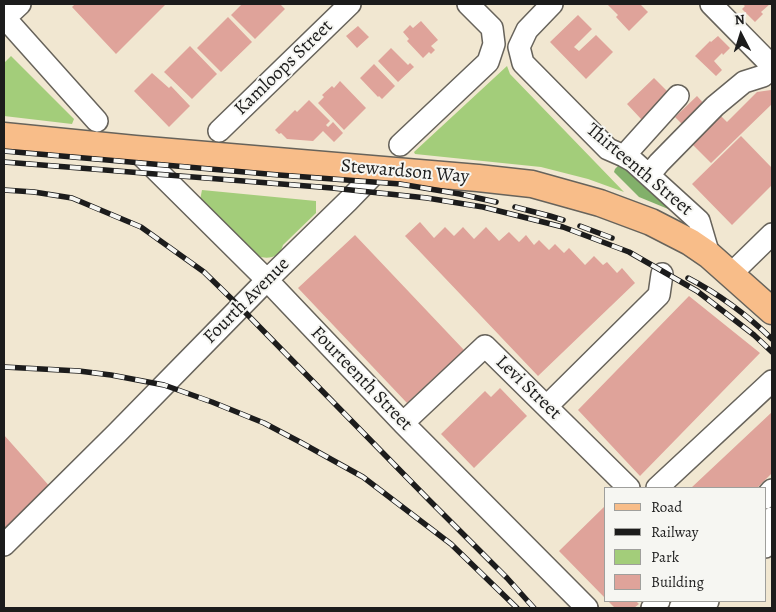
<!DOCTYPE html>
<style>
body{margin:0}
#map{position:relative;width:776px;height:612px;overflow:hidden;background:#f1e7d1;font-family:Alegreya,serif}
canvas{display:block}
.frame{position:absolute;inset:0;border:5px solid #1c1c1c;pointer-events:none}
.legend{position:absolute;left:604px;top:487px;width:162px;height:115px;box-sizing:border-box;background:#f6f6f2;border:1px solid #9f9f9c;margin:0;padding:6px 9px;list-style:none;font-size:15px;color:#1c1c1c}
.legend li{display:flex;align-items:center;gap:10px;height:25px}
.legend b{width:25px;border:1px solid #9f9f9c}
.north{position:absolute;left:716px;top:10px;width:50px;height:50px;-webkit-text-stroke:4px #f6f6f2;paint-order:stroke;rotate:355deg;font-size:14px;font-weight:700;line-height:20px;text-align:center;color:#1c1c1c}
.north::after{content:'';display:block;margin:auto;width:18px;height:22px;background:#1c1c1c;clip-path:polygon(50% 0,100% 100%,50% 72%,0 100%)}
</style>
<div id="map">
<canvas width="776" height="612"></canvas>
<div class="frame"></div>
<ul class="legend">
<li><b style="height:6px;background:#f8bd89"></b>Road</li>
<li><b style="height:6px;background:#1c1c1c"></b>Railway</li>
<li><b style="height:14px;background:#a3cd7a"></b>Park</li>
<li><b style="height:14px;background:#dfa39a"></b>Building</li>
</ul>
<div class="north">N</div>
</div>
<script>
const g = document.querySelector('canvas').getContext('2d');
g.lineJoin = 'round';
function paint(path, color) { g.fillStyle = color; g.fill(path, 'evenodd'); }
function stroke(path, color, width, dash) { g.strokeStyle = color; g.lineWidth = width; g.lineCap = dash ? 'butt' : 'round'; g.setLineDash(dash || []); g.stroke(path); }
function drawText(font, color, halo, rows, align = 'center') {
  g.font = font + ' Alegreya,serif'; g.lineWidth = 4; g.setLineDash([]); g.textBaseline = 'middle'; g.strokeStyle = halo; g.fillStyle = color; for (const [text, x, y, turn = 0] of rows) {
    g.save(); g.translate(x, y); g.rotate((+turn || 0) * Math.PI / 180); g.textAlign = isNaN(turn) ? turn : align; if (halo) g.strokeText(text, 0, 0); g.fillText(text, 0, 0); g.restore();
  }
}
paint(new Path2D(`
 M11 56 74 119 72 124 4 116V63Z
 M507 66 510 74 624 192 588 179 541 167 415 154 414 152Z
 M202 190 316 201V213L283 245C280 257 269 260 257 256L200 200Z`), '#a3cd7a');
paint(new Path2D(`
 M618 166H623L673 211 639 197 614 172 615 169Z`), '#82b06a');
paint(new Path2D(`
 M75 4H166L116 54 72 7Z
 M242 4H280L285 9 255 39 231 15Z
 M607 4H640L648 12 629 31 616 17 618 15Z
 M742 4H770L761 12 763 14 755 22 742 9 745 6Z
 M578 15 592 29 574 47 579 51 596 35 613 52 586 79 550 42Z
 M228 17 252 42 221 72 197 48Z
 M421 21 438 40 431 46 435 50 431 54 429 52 423 58 407 41 409 39 403 32 410 25 413 28Z
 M358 26 369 37 357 48 346 36Z
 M718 36 730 48 723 55 722 53 714 61 722 70 716 76 695 56 710 41 711 42Z
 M190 46 217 74 192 99 164 72Z
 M391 48 408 65 410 63 414 67 398 82 378 61Z
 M374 64 395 86 382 99 379 96 378 97 360 78Z
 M152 73 169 88 171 86 190 106 169 127 134 91Z
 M654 78 672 96 642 120 627 104Z
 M340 81 366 108 344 130 318 103 324 97 322 95 332 86 334 88Z
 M771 90 772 91V104L711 163 692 144 721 116 727 122 757 92Z
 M697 96 707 107 682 124 675 117Z
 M309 100 330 121 326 125 328 127 333 122 343 133 334 142 323 131 313 141 287 139 281 133 279 134 275 130 295 110 297 112Z
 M741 136 772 168V185L732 225 692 184Z
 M420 222 434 238 445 227 454 236 463 227 474 239 486 227 499 241 509 232 519 242 526 235 534 245 539 240 549 250 555 244 564 253 569 248 585 265 594 256 603 265 607 262 617 273 622 268 635 283 538 376 405 236Z
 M355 235 464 350 407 403 298 288Z
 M689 296 760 353 640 476 578 410Z
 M500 388 527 416 474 468 441 434 485 391 491 397Z
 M772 412V473L757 488H691Z
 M4 435 52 489 4 535Z
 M605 506V598L559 551Z
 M608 601H636L639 604 634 608H615Z`), '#dfa39a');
const minor = new Path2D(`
 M552 4 527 30 519 47 523 63 608 149 624 156 633 161 699 221 709 255
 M711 4 772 66
 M4 17 97 121
 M5 18 20 4
 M219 131 350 4
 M400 145 488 62 494 44 492 28 468 4
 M135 149 267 280 403 423 587 608
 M624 156 678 96
 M649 175 659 163 715 106 744 82 763 76 772 67
 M731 274 772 234
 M547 406 659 295 662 274
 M403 423 485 346 629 488
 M657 488 772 381
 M765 498 772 490
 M765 525 772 518
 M4 545 117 433 267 280 348 201 378 170
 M765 547 772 540
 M652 608 659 601
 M680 608 688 601
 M700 608 708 601`);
const major = new Path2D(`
 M4 136 135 149 478 178 532 184 600 203 651 222 690 242 709 255 772 311`);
stroke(minor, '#67635b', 24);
stroke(major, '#67635b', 29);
stroke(minor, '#fff', 21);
stroke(major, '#f8bd89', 26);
const rail = new Path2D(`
 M4 151 279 175 400 184 460 194 496 202
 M4 162 332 188 427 198 483 207 563 227 629 252 697 291 754 335 772 352
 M4 190 34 192 72 198 141 227 204 272 240 307 429 500 507 578 534 608
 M515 207 550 216 563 220
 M580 226 612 238
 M688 278C719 294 747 315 772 339
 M4 367 79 371 111 375 164 385 212 402 264 423 300 442 363 477 451 544 517 608`);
stroke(rail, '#1c1c1c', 5.5);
stroke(rail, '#f6f6f2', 4, [11]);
drawText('19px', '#1c1c1c', '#f6f6f2', [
 ["Kamloops Street",284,68,-44],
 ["Thirteenth Street",639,170,40],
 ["Stewardson Way",405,172,5],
 ["Fourth Avenue",247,301,-45],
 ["Fourteenth Street",361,379,46],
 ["Levi Street",528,388,44]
]);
</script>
